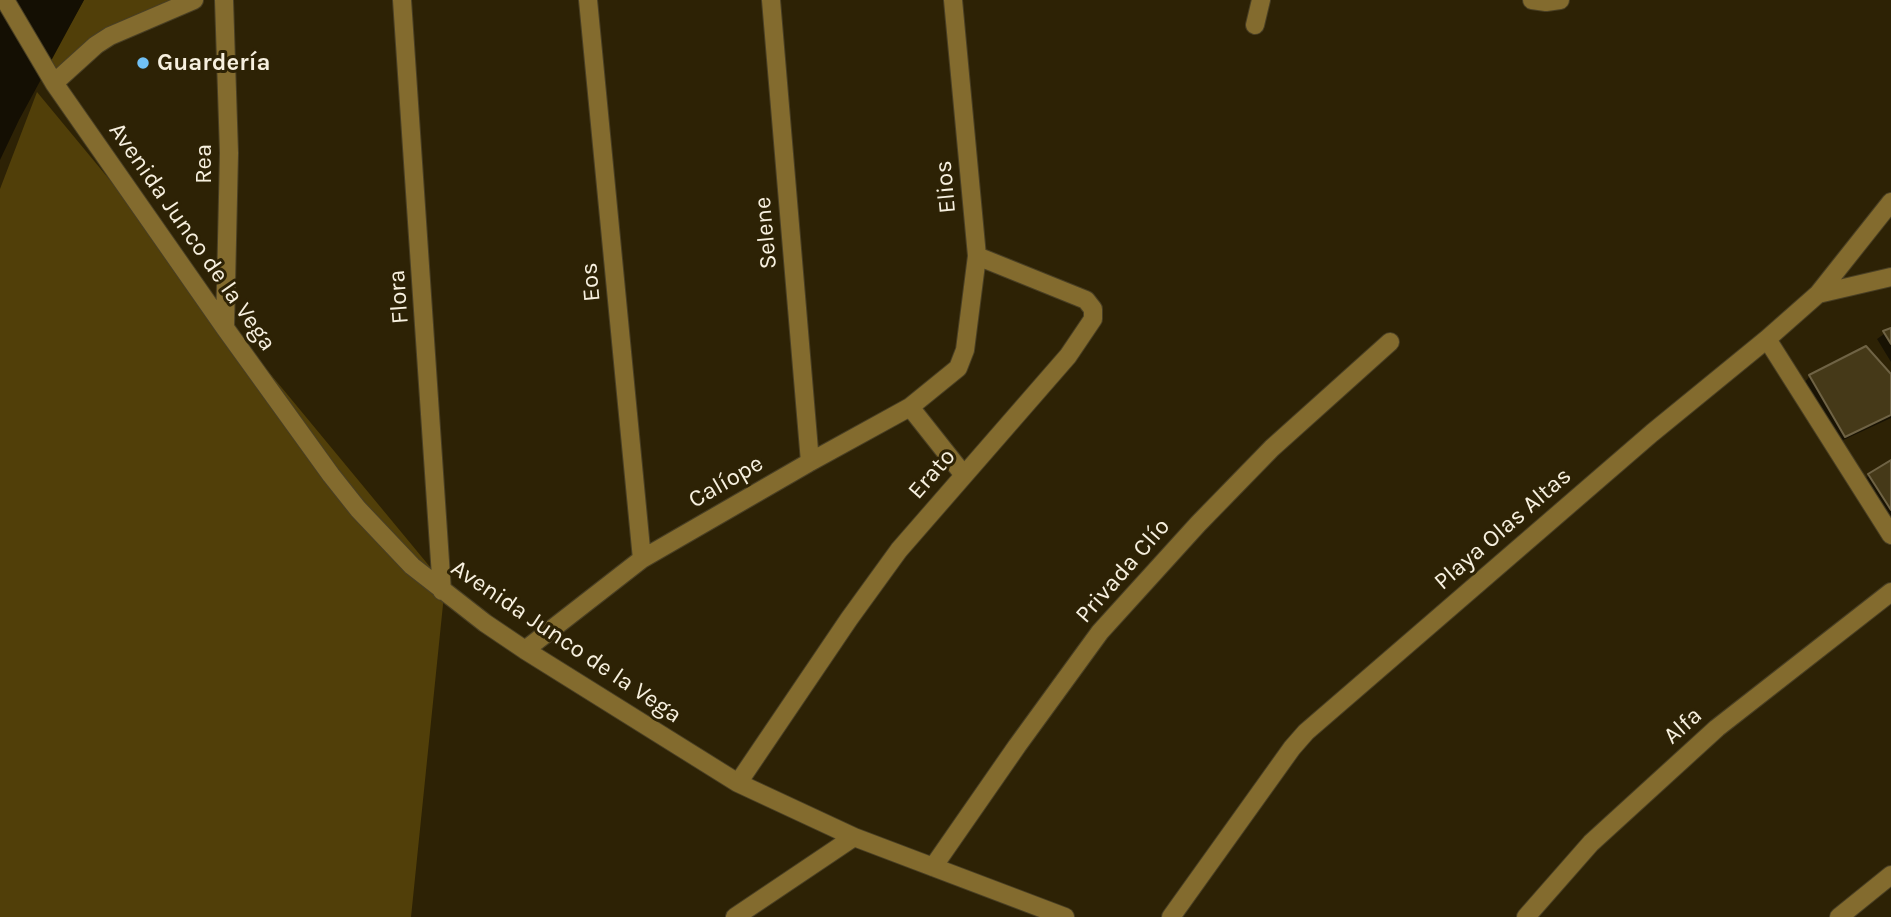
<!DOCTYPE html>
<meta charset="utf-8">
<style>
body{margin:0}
canvas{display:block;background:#2d2205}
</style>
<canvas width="1891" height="917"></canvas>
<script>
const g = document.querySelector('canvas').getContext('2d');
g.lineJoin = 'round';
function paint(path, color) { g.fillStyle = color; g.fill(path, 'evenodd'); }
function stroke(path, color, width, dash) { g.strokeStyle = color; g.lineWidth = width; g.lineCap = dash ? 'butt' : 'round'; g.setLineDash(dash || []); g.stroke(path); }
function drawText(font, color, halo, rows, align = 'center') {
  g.font = font + ' Karla,sans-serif'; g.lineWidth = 6; g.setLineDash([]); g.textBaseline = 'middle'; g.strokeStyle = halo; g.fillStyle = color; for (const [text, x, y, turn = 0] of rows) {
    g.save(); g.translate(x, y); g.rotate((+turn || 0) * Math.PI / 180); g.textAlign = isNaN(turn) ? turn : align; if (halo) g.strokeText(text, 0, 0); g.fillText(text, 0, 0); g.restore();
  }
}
paint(new Path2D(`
 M84 0H194L128 27 54 83 45 69Z
 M37 92 445 585 411 917H0V189Z`), '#513f09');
paint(new Path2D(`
 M0 0H84L19 120 0 160Z`), '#140f03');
paint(new Path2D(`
 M1891 329V362L1877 339Z
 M1866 348 1891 376V418L1837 443 1803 384 1810 376Z
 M1891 462V529L1862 482 1869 475Z`), '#0007');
const building = new Path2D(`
 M1891 328V344L1883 331Z
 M1866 346 1891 374V415L1845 437 1809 375Z
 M1891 460V510L1868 474Z`);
paint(building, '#453918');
stroke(building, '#6f6345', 2);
const minor = new Path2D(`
 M5 0 54 83 225 328 331 475 358 509 412 566 485 623 525 650 738 783 854 837 1065 917
 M224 0 229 153 225 328
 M402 0 442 591
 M588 0 642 559
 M771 0 810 462
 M1532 0 1546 2 1560 0
 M1255 25 1261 0
 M54 83 96 45 110 36 194 0
 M1818 294 1891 277
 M1767 339 1891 535
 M910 407 963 474
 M525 650 642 559 810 462 910 407 958 368 965 350 977 256 953 0
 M738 783 849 619 899 550 1068 356 1093 319V309L1086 300 977 256
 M933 867 1017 746 1100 632 1198 524 1272 448 1390 342
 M735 917 854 837
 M1171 917 1292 748 1306 732 1652 433 1767 339 1818 294 1891 202
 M1526 917 1591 843 1717 728 1891 592
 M1839 917 1891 875`);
stroke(minor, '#493f24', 20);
stroke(minor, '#836b2e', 18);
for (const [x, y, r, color] of [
 [143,63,7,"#71c1f5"]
]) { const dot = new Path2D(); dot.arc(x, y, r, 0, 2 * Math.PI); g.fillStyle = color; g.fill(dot); stroke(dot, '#2d2205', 2.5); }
drawText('bold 24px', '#f7f0df', '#2d2205', [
 ["Guardería",157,63]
], 'left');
drawText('24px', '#f7f0df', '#2d2205', [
 ["Rea",204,164,-90],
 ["Elios",946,187,-95],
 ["Selene",766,233,-95],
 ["Avenida Junco de la Vega",192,237,55],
 ["Eos",591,282,-95],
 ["Flora",399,297,-94],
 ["Erato",932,474,-49],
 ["Calíope",726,482,-30],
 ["Playa Olas Altas",1503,529,-41],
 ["Privada Clío",1123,571,-49],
 ["Avenida Junco de la Vega",566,642,34],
 ["Alfa",1683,726,-42]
]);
</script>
